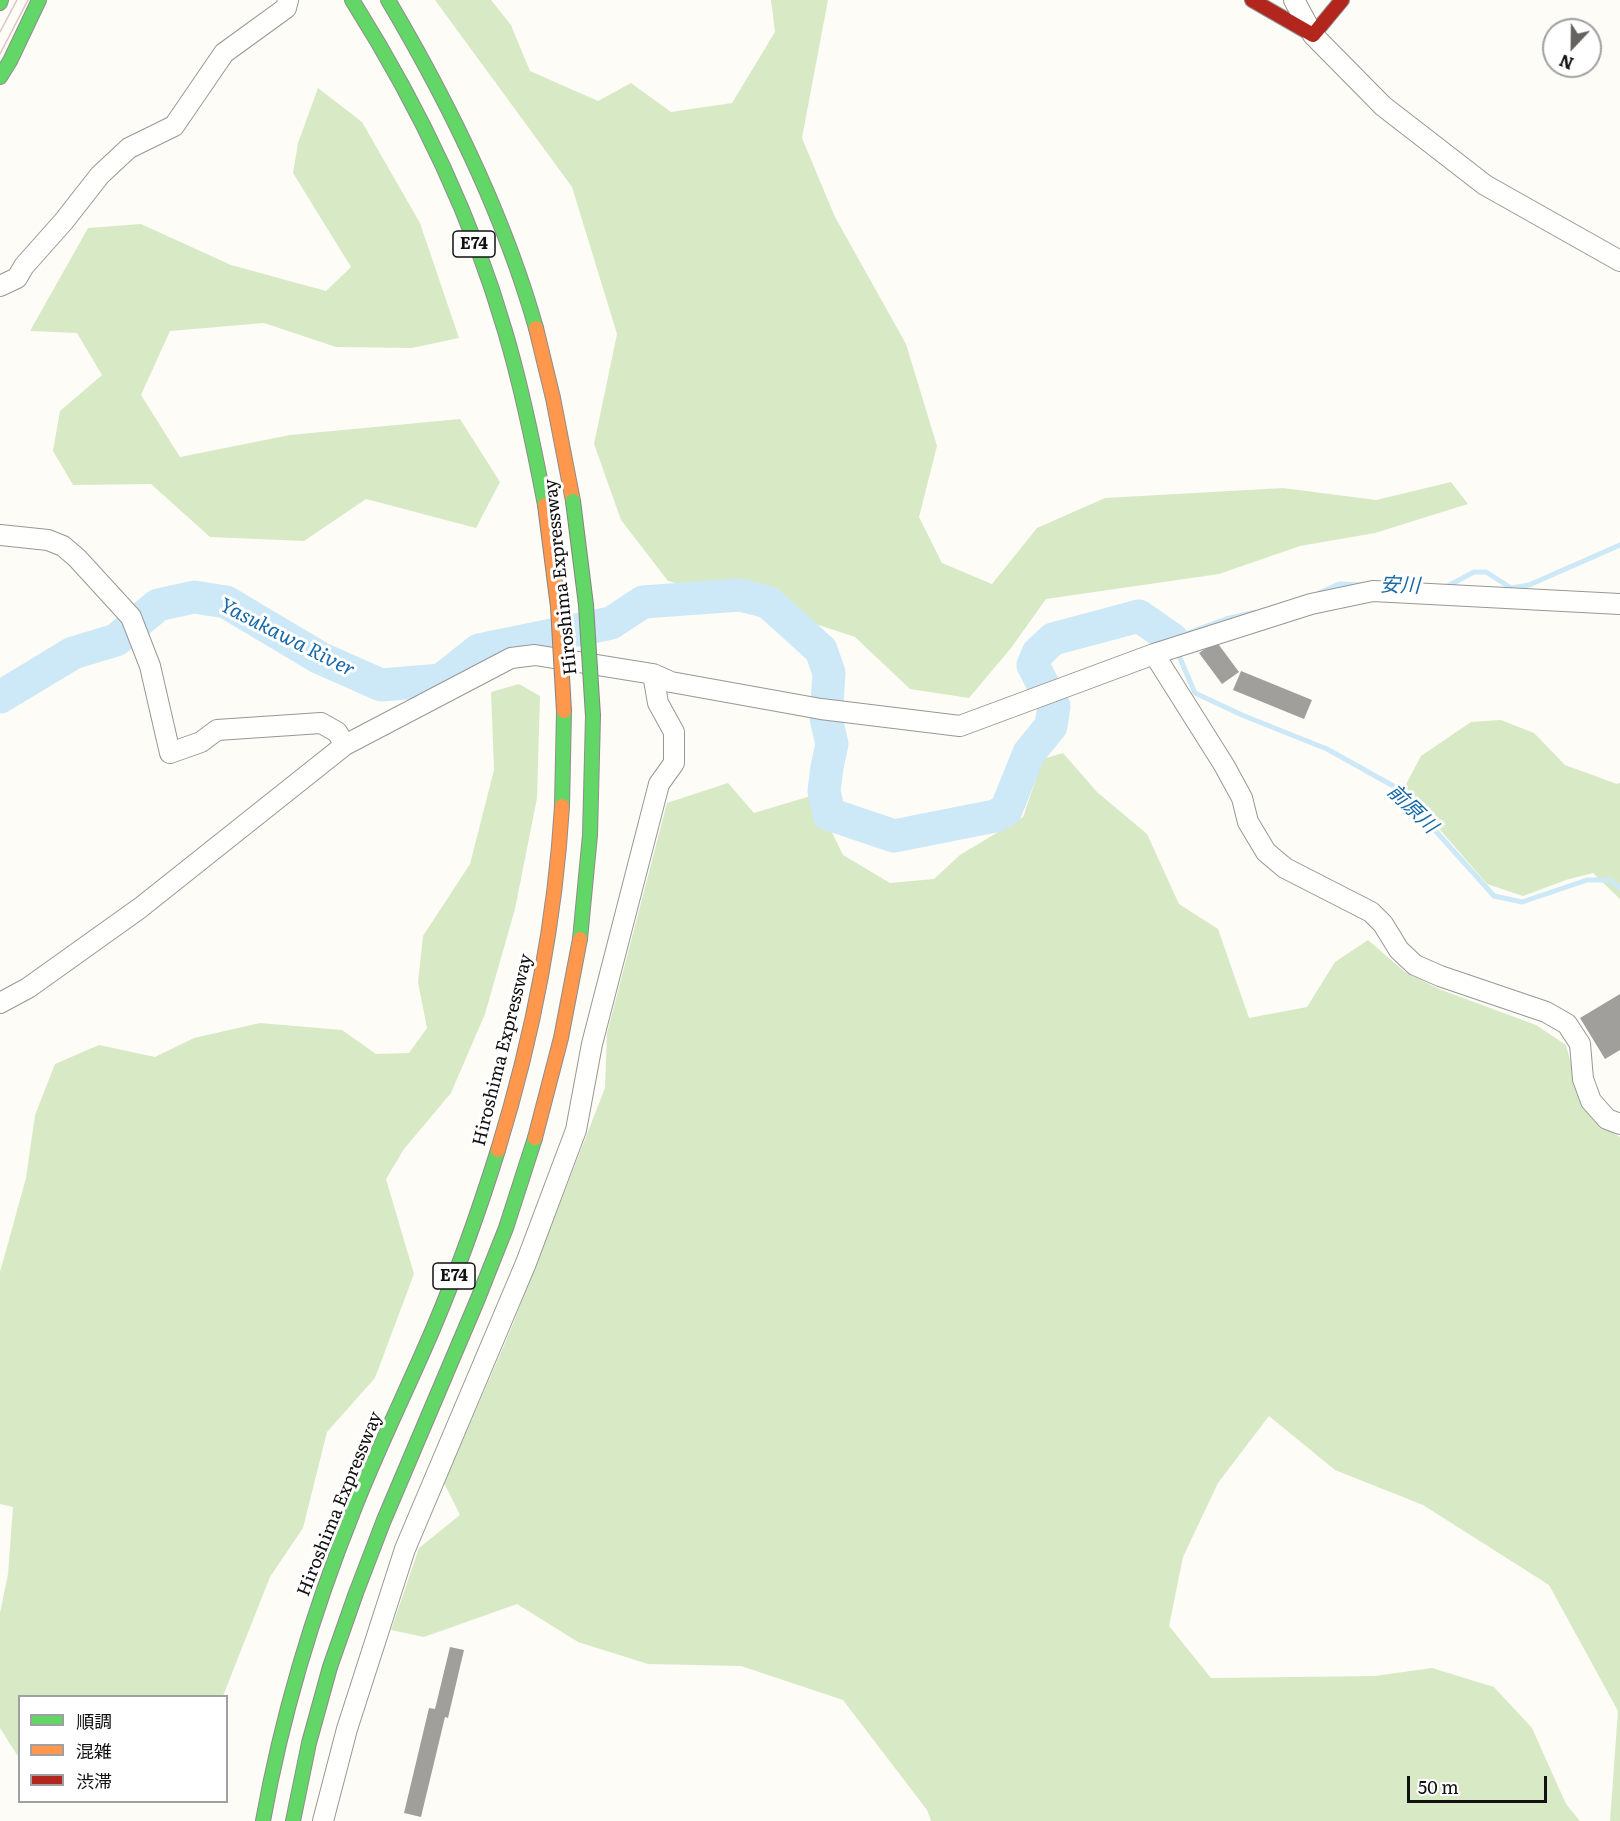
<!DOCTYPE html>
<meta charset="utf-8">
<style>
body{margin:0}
#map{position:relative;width:1620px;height:1821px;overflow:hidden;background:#fdfcf7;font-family:Literata,"Noto Sans JP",serif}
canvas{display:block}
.legend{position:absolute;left:18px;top:1695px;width:210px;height:108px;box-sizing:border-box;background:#fff;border:2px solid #a0a0a0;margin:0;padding:8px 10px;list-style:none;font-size:18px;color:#111}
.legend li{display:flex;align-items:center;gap:12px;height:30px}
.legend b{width:30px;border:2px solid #a0a0a0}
.north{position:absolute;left:1542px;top:18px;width:60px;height:60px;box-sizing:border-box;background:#fff;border:2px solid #a0a0a0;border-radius:50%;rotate:202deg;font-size:16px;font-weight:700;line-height:24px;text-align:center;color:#111}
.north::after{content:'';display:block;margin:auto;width:21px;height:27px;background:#646362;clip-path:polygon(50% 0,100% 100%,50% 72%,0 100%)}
.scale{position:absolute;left:1407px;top:1776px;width:140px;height:27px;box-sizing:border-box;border:3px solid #111;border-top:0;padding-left:8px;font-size:18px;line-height:21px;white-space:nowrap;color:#111;-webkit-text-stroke:4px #fff;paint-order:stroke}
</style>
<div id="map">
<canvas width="1620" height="1821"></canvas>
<ul class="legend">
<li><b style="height:8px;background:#63d668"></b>順調</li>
<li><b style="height:8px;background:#ff974d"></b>混雑</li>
<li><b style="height:8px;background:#b3261e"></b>渋滞</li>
</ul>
<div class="north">N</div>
<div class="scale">50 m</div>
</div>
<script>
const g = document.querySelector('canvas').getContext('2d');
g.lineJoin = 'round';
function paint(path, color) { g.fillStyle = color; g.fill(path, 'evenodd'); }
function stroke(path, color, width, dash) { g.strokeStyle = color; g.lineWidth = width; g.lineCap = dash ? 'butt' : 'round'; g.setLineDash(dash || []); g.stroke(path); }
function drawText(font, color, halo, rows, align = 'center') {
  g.font = font + ' Literata,"Noto Sans JP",serif'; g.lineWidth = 6; g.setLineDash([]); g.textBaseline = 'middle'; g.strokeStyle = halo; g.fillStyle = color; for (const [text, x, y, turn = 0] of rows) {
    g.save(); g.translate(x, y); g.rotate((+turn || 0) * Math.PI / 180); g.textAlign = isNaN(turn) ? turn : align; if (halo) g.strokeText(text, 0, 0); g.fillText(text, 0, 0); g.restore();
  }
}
paint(new Path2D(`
 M435 0H491L511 25 530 71 598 101 631 83 671 112 732 103 775 32 771 0H828L802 138 835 217 906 344 937 446 919 517 942 563 992 584 1037 528 1105 498 1283 488 1376 500 1451 482 1468 504 1375 533 1300 546 1219 574 1046 599 1011 648 969 698 910 689 855 637 767 608 668 581 621 520 594 444 617 334 572 187Z
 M318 88 362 122 420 223 459 338 412 348 336 347 264 323 170 331 141 395 180 457 290 435 460 419 500 482 476 528 366 499 304 541 210 537 151 484 73 485 53 451 60 411 102 375 77 333 30 331 88 228 141 224 231 265 326 291 351 267 293 173 298 143Z
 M519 684 540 696 537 798 515 909 485 1014 451 1093 404 1149 386 1179 414 1274 375 1378 327 1432 303 1528 270 1577 223 1696H20L19 1758 0 1728V1613L8 1574 13 1507 0 1504V1272L26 1178 35 1115 55 1064 99 1045 155 1057 194 1038 260 1023 342 1030 376 1054 409 1053 427 1028 418 982 423 936 470 864 494 770 491 692Z
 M1501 720 1534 733 1565 765 1617 784 1620 783V899L1593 873 1566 880 1523 896 1487 884 1404 788 1421 756 1471 722Z
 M1063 753 1097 792 1147 834 1179 904 1218 929 1249 1018 1307 1007 1335 962 1368 940 1405 972 1439 989 1536 1025 1566 1045 1578 1091 1598 1125 1620 1137V1821H1610L1618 1711 1549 1585 1423 1505 1335 1470 1269 1416 1218 1483 1183 1557 1169 1626 1211 1678 1375 1676 1432 1668 1494 1687 1532 1728 1566 1804 1580 1821H931L927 1810 843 1700 741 1666 648 1664 578 1642 517 1604 424 1637 391 1630 419 1548 460 1515 444 1483 509 1334 605 1088 607 1033 667 803 728 783 754 813 814 795 843 855 890 883 934 879 960 855 1023 817 1043 759Z`), '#d8eac5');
stroke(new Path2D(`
 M1444 588 1474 572H1486L1511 588 1529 585 1620 545
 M1317 594 1339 584 1363 585
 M1180 636 1226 619 1256 612
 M1179 656 1195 693 1242 715 1327 749 1397 788 1494 896 1522 902 1587 880H1610L1620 888`), '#cde8f7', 5);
stroke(new Path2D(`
 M0 697 73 653 116 640 158 605 194 597 226 602 320 658 381 685 441 680 479 650 611 623 643 602 740 595 768 602 821 650 829 673 826 718 832 744 827 767 824 791 829 814 894 836 995 816 1006 810 1029 753 1051 726 1054 706 1033 665 1038 653 1053 639 1139 616 1172 639`), '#cde8f7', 33);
paint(new Path2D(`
 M1216 641 1239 672 1222 684 1199 653Z
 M1241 671 1312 700 1304 719 1233 690Z
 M1620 994V1050L1605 1059 1580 1018Z
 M450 1647 464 1650 448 1718 445 1717 421 1817 404 1813 429 1708 435 1709Z`), '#a19f9c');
const street = new Path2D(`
 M1294 0 1313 35 1383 106 1485 185 1620 261
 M0 286 17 278 24 266 64 221 100 175 129 148 174 126 224 53 286 8 288 0
 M0 535 48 540 63 546 77 558 131 617 150 666 170 753 201 742 217 730 321 723 337 732 345 745
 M1154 654 1224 765 1242 798 1248 822 1266 852 1285 868 1371 912 1383 924 1399 950 1415 965 1440 976 1546 1012 1567 1024 1580 1044 1583 1079 1591 1101 1607 1119 1620 1124
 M0 1003 28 988 140 908 345 745 511 658 535 655 653 674 671 682 821 709 960 726 1154 654 1311 604 1373 591 1620 604
 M323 1821 347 1729 405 1549 526 1263 576 1130 592 1044 659 784 674 763V732L658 703 653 674`);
const fast = new Path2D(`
 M352 0C417 103 471 214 505 331 522 388 534 447 545 505
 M388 0C449 103 503 212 536 328
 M0 3 1 0
 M0 77 10 61 39 0
 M562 806 564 711
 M580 939 590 835 593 716
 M263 1821C282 1715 313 1612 353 1512 377 1450 407 1390 433 1329 458 1270 479 1211 498 1150
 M293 1821 309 1743 330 1667 356 1593 384 1520 477 1301 506 1228 535 1138`);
const slow = new Path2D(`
 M536 328 553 398 573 501
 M535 1138 561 1038 580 939
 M498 1150C533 1036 555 925 562 806`);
const jam = new Path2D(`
 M1252 0 1313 35 1342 0`);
stroke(street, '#979795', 22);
stroke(fast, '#8e8d8b', 16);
stroke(slow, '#8e8d8b', 16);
stroke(jam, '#8e8d8b', 16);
stroke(street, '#fffffe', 20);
stroke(fast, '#63d668', 14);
stroke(slow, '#ff974d', 14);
stroke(jam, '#b3261e', 14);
stroke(new Path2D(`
 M0 32 17 0
 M0 54 28 0`), '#d9c6c7', 1.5);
const fastBridge = new Path2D(`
 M573 501 586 605 593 716`);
const slowBridge = new Path2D(`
 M545 505 558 607 564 711`);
stroke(fastBridge, '#858482', 16, []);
stroke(slowBridge, '#858482', 16, []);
stroke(fastBridge, '#63d668', 14);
stroke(slowBridge, '#ff974d', 14);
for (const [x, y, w] of [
 [474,244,42],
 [454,1276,42]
]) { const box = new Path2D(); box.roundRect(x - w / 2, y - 13, w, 26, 4.5); g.fillStyle = '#fff'; g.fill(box); stroke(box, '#111', 1.5); }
drawText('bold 16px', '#111', null, [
 ["E74",474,244],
 ["E74",454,1276]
]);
drawText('18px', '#111', '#fff', [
 ["Hiroshima Expressway",561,577,-96],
 ["Hiroshima Expressway",503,1050,-76],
 ["Hiroshima Expressway",340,1504,-68]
]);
drawText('italic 20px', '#1768a6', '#fff', [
 ["安川",1400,586,2],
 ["Yasukawa River",287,638,27],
 ["前原川",1412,809,44]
]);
</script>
